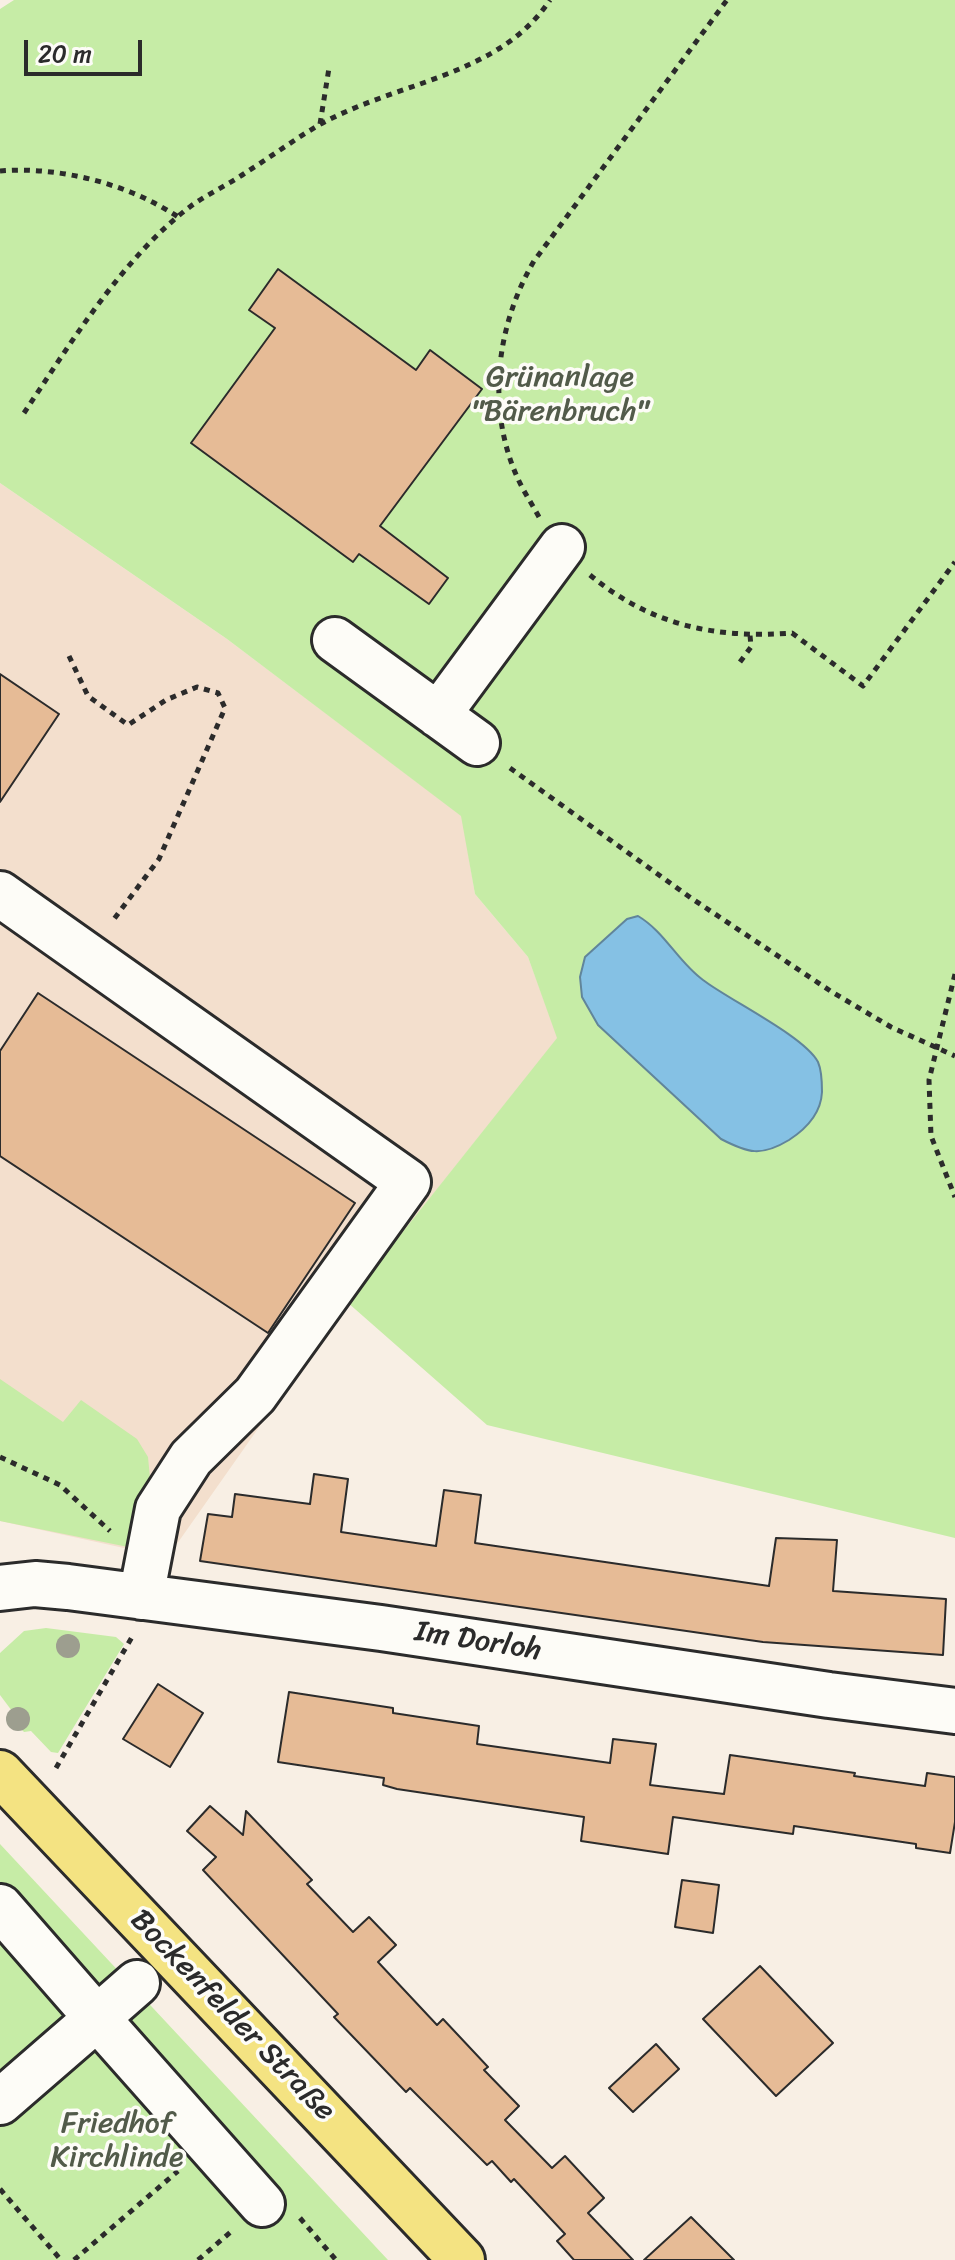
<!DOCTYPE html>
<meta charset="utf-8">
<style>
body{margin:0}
#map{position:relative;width:955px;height:2260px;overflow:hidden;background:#f8efe4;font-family:Sriracha,sans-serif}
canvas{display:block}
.scale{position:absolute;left:24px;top:40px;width:118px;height:36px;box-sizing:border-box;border:4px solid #2b2b2b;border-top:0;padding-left:10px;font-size:24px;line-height:28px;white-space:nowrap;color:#2b2b2b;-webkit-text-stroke:6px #fdfcf7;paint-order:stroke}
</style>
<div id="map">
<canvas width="955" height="2260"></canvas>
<div class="scale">20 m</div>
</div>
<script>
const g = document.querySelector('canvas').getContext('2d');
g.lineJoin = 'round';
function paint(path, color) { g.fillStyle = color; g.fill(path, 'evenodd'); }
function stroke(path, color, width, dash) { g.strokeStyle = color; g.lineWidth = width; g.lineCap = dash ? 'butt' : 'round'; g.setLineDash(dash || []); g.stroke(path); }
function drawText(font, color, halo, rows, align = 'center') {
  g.font = font + ' Sriracha,sans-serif'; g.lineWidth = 7; g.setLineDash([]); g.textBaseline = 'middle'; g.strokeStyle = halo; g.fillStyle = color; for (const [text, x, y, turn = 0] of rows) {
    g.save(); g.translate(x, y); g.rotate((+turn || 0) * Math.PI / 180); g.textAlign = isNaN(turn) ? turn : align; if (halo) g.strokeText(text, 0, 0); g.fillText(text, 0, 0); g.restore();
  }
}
paint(new Path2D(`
 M0 483 227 639 462 816 475 894 528 957 558 1038 347 1302 172 1551 124 1548 0 1521Z`), '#f3dfcd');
paint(new Path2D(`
 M14 0H955V1538L487 1425 347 1302 557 1038 528 957 475 894 461 816 227 639 0 483V9Z
 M0 1379 63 1422 81 1400 137 1439 148 1457 150 1478 136 1513 133 1548 0 1521Z
 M46 1628 116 1637 124 1644 58 1753 51 1752 31 1731 24 1732 12 1719V1711L0 1695V1653L24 1631Z
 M0 1844 388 2260H0Z`), '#c6eca6');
const water = new Path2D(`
 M638 916C665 932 678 962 703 980 729 1000 804 1036 818 1062 822 1071 822 1083 822 1092 821 1113 806 1129 789 1140 761 1157 748 1153 721 1139L598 1025 582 997 580 977 585 957 627 919Z`);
paint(water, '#85c1e4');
stroke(water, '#61859a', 2);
const building = new Path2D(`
 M278 269 416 370 430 350 482 389 380 526 448 578 429 604 359 554 353 562 191 443 275 328 249 310Z
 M0 674 59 714 0 802Z
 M38 993 355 1203 268 1333 0 1156V1051Z
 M314 1474 348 1479 341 1532 436 1546 444 1490 481 1495 475 1543 769 1586 776 1538 837 1540 833 1591 946 1599 943 1655 763 1642 200 1561 208 1514 232 1517 235 1494 310 1504Z
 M158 1684 203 1713 170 1767 123 1739Z
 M289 1692 393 1708V1713L479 1726 477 1744 610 1763 613 1739 656 1744 650 1785 724 1794 730 1755 855 1773 854 1776 925 1786 927 1773 955 1777V1822L950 1853 916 1848V1844L794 1826 793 1834 673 1817 668 1854 581 1841 584 1817 397 1789 383 1785 384 1778 278 1762Z
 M210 1806 243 1835 246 1811 312 1880 307 1884 353 1932 369 1917 396 1945 378 1962 437 2025 443 2019 488 2067 484 2070 519 2106 505 2120 552 2168 565 2156 604 2198 588 2213 633 2260H574L557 2241 565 2234 514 2179 511 2182 492 2161 487 2165 410 2088 406 2092 334 2017 338 2014 203 1870 216 1857 187 1831Z
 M682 1880 719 1885 713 1933 675 1927Z
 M760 1966 833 2043 776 2096 703 2019Z
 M656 2044 679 2069 633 2112 609 2088Z
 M691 2217 734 2260H644Z`);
paint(building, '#e6bb96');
stroke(building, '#2b2b2b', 2);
const minor = new Path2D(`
 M335 640 477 743
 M438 715 562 547
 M0 894 408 1182 255 1395 191 1458 158 1509 141 1597
 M0 1588 35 1584 68 1587 381 1628 829 1695 955 1711
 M0 1907 97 2018 137 1983
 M0 2102 97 2018 262 2204`);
const major = new Path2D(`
 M0 1773 462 2260`);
stroke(minor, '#2b2b2b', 50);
stroke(major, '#2b2b2b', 50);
stroke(new Path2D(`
 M320 124 329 68
 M0 171C59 166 129 184 178 217
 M24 413C70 344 124 256 191 206 209 193 230 184 248 171 272 156 295 139 319 125 395 82 499 77 550 0
 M539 517C532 504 524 492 518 479 486 409 496 326 534 261L727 0
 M590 575C650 625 715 639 792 633L863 686 955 562
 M69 656 88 696 128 725 166 700 197 687 218 693 225 708 159 859 111 923
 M740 662 751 647 750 635
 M510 768 691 898 832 992 891 1027 955 1056
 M955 974 929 1080 931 1136 955 1197
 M0 1457 60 1485 110 1531
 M56 1768 132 1637
 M0 2189 61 2260
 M300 2218 336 2260
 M74 2260 178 2171
 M198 2260 233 2230`), '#2b2b2b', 5, [6, 6]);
stroke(minor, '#fdfcf7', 44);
stroke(major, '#f4e382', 44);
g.fillStyle = '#9d9e8f';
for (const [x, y] of [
 [68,1646],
 [18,1719]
]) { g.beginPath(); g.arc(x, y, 12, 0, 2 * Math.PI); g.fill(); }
drawText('30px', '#525b4a', '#fdfcf7', [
 ["Grünanlage",560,378],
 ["\"Bärenbruch\"",560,412],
 ["Friedhof",117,2124],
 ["Kirchlinde",117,2158]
]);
drawText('30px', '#2b2b2b', '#fdfcf7', [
 ["Im Dorloh",478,1642,9],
 ["Bockenfelder Straße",232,2016,46]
]);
</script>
